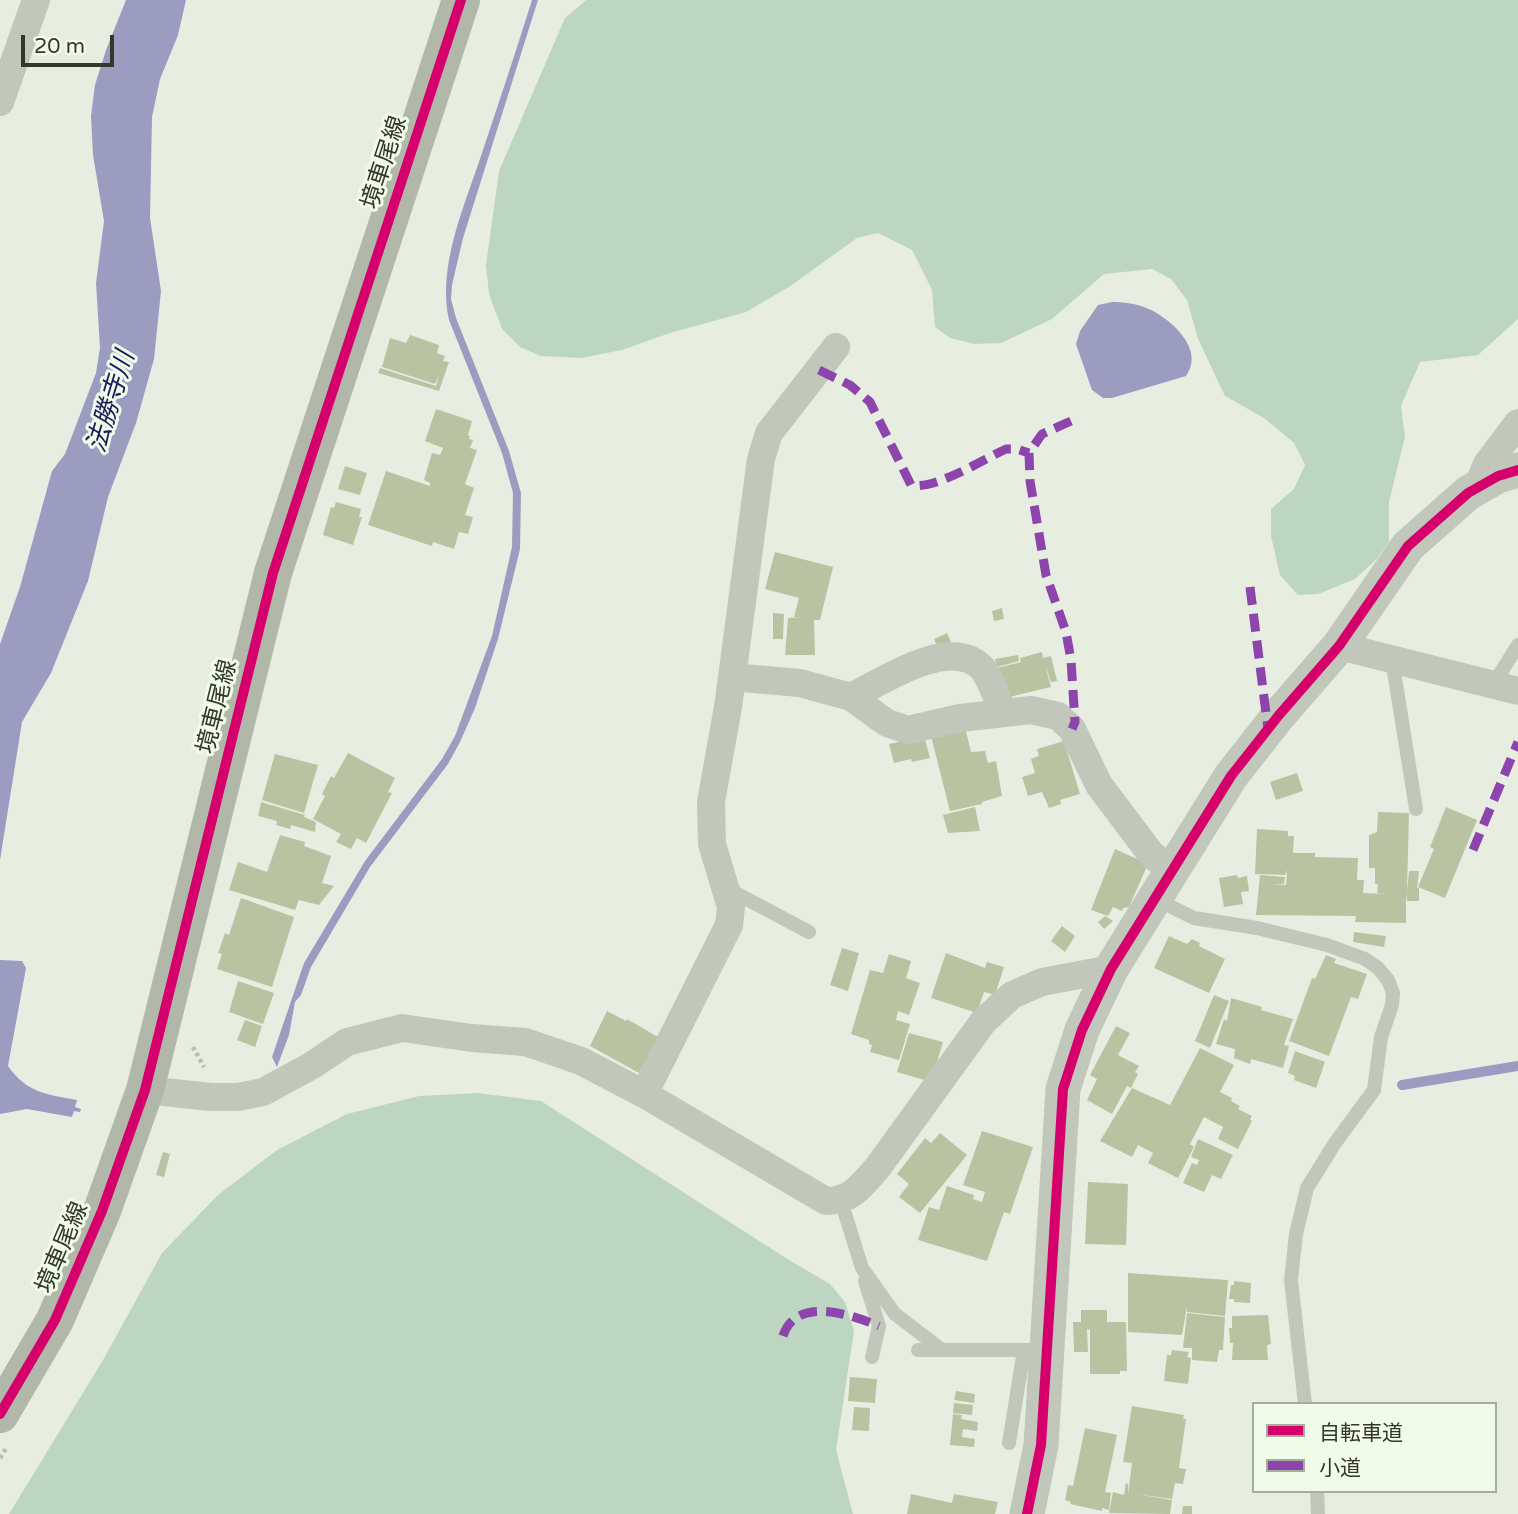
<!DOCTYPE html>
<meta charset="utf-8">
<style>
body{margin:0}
#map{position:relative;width:1518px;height:1514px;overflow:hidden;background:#e7eee1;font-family:"Varela Round","Noto Sans JP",sans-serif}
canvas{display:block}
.legend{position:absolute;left:1252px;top:1402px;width:245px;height:91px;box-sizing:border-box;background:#f1fbe9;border:2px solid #a5ad9c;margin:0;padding:9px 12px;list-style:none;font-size:21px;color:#333828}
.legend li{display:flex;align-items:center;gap:14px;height:35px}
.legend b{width:35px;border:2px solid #a5ad9c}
.scale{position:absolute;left:21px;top:35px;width:93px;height:32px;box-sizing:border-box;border:4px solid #333828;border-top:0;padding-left:9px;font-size:21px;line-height:24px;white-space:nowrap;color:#333828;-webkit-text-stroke:5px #f1fbe9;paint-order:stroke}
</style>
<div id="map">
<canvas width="1518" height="1514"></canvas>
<ul class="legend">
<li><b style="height:9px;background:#d6006c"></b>自転車道</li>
<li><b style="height:9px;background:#8e44ad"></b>小道</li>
</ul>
<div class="scale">20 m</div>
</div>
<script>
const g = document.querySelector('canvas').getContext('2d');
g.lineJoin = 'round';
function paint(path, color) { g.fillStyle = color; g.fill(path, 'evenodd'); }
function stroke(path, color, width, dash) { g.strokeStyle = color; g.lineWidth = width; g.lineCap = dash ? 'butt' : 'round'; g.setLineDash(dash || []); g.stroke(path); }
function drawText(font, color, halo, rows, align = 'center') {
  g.font = font + ' "Varela Round","Noto Sans JP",sans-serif'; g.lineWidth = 6; g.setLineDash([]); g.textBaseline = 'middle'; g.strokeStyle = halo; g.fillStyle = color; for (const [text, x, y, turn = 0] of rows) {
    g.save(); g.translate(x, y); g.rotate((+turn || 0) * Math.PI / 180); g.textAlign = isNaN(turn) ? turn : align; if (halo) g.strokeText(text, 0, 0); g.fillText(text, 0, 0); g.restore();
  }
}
paint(new Path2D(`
 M586 0H1518V319L1478 355 1420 362 1401 406 1405 437 1389 502V542L1377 559 1355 579 1318 594 1298 595 1280 575 1271 536V509L1294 489 1305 465 1294 443 1264 418 1225 396 1198 339 1187 300 1171 279 1152 269 1104 274 1052 319 1001 343 974 344 950 338 935 327 932 290 912 250 878 233 857 238 789 287 746 312 670 333 622 350 581 358 540 356 520 347 502 329 489 294 486 265 499 171 565 18Z
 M478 1093 541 1101 789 1260 830 1284 845 1302 854 1331 836 1450 853 1514H9L103 1360 162 1253 218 1195 277 1150 347 1114 419 1096Z`), '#bdd6c2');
paint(new Path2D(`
 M126 0H186L178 35 160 79 152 117 150 218 161 291 154 359 136 423 108 497 88 581 51 673 22 722 0 860V644L20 587 52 471 65 454 96 373 100 348 96 283 104 221 93 155 91 116 95 85 106 50Z
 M532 0H538L463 238 452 285 451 299 456 318 509 451 521 493 520 549 498 639 475 708 460 742 448 764 370 867 311 967 301 995 295 1002 289 1035 277 1067 272 1057 304 963 365 861 442 759 455 736 492 636 512 547 513 493 502 453 449 320C437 265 465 205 482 153 499 102 516 51 532 0Z
 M1112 302C1125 302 1139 304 1151 310 1173 321 1205 350 1186 376L1112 398H1103L1092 390 1076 344 1080 331 1098 305Z
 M0 960 22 961 26 968 8 1066C27 1093 46 1094 77 1100L75 1107 81 1109 80 1112 74 1111 72 1117 27 1109 0 1114Z`), '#9b9cc0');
stroke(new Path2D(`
 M1402 1085 1518 1066`), '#9b9cc0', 10);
paint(new Path2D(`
 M410 335 439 345 437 353 445 356 443 361 449 362 439 391 378 373 380 368 436 386 439 375 435 384 382 367 390 338 406 343Z
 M436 409 472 421 468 435 470 436 469 439 473 440 470 448 477 450 465 484 474 488 465 515 473 517 468 534 459 532 454 549 433 542 432 546 368 525 386 471 430 486V483L424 480 432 453 440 455 443 448 425 441Z
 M345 466 367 473 360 495 338 489Z
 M336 502 361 509 359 517H362L353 545 323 535 331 507 334 508Z
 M775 552 833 567 820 620H814L815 655H785L788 618 803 617H794L799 598 765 589Z
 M1002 608 1004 619 994 621 992 611Z
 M773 613 784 614 783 639H773Z
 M947 633 951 642 938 648 934 639Z
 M1042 652 1043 658 1051 656 1057 681 1051 682 1045 665 1051 687 1005 698 997 668 1021 662 1020 658Z
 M1018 655 1019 661 997 667 995 659Z
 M964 723 971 752 985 751 988 763 996 761 1002 796 982 802V804L950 811 930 732Z
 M924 736 930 758 912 762 911 759 894 763 889 744Z
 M1064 741 1080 794 1060 800 1061 804 1049 808 1042 792 1028 796 1022 777 1035 773 1031 759 1039 756 1037 749Z
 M348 753 395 778 388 792 392 793 366 843 357 838 351 849 336 842 341 834 313 819 325 796 322 794 331 776 334 778Z
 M275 754 318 765 304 813 262 800Z
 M1297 773 1303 791 1276 800 1270 782Z
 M261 802 305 815 304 817 316 822 315 832 291 825 290 829 276 825 277 821 258 816Z
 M975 807 980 831 948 833 943 815Z
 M1446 807 1477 820 1445 898 1418 887 1434 849 1430 847Z
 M1378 812 1409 813 1407 892 1409 871H1419L1417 888H1419V901H1407L1406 894V923L1355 922 1356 916 1256 915 1260 875 1285 877 1284 884H1272L1286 885 1287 870 1285 875 1255 874 1257 829 1288 831V836H1294L1293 853H1315V857L1358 858 1357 880H1364L1363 893 1386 894 1377 893 1378 884H1375V868H1369V835L1377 832Z
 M280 835 305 842 304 846 331 856 322 883 334 886 319 905 299 900 295 910 229 890 238 862 267 872Z
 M1115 849 1148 864 1129 907 1123 908 1122 911 1113 907 1108 916 1091 910Z
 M1237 875 1238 878 1247 876 1249 891 1241 892 1243 904 1224 907 1219 878Z
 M241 898 294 917 272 987 217 969 222 954 218 953 225 933 229 935Z
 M1105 916 1113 921 1104 929 1098 922Z
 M1062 926 1075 936 1065 952 1051 941Z
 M1354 932 1386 936 1384 947 1353 942Z
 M1169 936 1187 944 1192 939 1200 943 1199 946 1225 959 1209 993 1154 968Z
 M842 948 859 953 848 991 830 985Z
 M946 953 985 968 987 962 1004 967 995 995 984 992 977 1013 931 998Z
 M889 954 911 961 906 978 920 983 909 1015 898 1011 896 1020 910 1024 899 1060 870 1052 872 1045 869 1044V1040L851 1034 870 970 883 973Z
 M1326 955 1336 959 1334 963 1367 974 1358 999 1351 997 1329 1056 1289 1041 1312 978 1315 979Z
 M238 981 274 993 263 1024 229 1012Z
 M1214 995 1229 1001 1210 1048 1195 1041Z
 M1231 998 1262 1007 1261 1010 1293 1019 1284 1045 1289 1046 1283 1068 1251 1059 1250 1064 1234 1058 1235 1049 1216 1044 1224 1019 1227 1021Z
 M607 1011 626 1021 627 1019 658 1037 639 1073 590 1046Z
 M245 1020 262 1026 255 1047 237 1040Z
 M1116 1026 1130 1033 1118 1055 1139 1066 1135 1072 1138 1074 1131 1088 1127 1086 1112 1114 1087 1100 1097 1079 1090 1075Z
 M909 1033 943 1042 931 1082 897 1072Z
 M1200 1048 1234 1065 1220 1092 1232 1098 1231 1101 1240 1106 1238 1109 1252 1116 1250 1119 1252 1121 1238 1149 1218 1139 1223 1127 1204 1117 1190 1144 1194 1147 1178 1178 1148 1163 1153 1153 1138 1145 1132 1157 1100 1141 1132 1088 1170 1105Z
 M1295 1051 1325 1062 1316 1088 1294 1080 1295 1076 1288 1073Z
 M982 1131 1033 1147 1010 1214 1004 1212 987 1261 918 1240 929 1207 939 1210 947 1186 974 1195 973 1199 982 1202 985 1192 963 1185Z
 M940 1133 967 1155 920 1213 899 1197 909 1184 897 1174 925 1138 931 1143Z
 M1198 1139 1233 1155 1221 1179 1212 1175 1204 1192 1183 1183 1192 1163 1197 1165 1199 1160 1191 1157Z
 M163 1152 170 1154 164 1177 156 1175Z
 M1088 1182 1128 1184 1126 1245 1085 1244Z
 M1128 1273 1228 1280 1225 1316 1187 1312V1307L1182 1335 1128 1332Z
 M1234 1281 1251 1283 1250 1303 1234 1302V1299H1229L1231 1285H1234Z
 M1081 1310H1107V1322H1126L1127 1371H1120V1374H1090V1330L1087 1329 1088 1352H1074L1073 1322H1081Z
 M1187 1313 1225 1317 1223 1350H1219L1217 1362 1192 1360V1348H1183Z
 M1268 1315 1271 1344 1267 1345 1268 1360H1232L1233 1343H1230L1229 1328H1232V1316Z
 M1172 1350 1189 1352 1187 1357 1191 1358 1188 1384 1164 1381 1167 1355H1171Z
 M850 1377 877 1379 875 1403 848 1401Z
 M956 1391 975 1394 974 1403 954 1400Z
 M954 1403 973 1405 972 1415 953 1413Z
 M1132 1406 1184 1415 1183 1419H1186L1179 1468 1186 1469 1183 1484 1175 1483 1172 1499 1135 1494 1172 1500 1170 1514 1109 1513 1113 1492 1124 1495 1126 1483 1128 1484V1494L1132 1463 1123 1462Z
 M854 1407 870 1408 869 1431 852 1430Z
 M953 1414 962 1415 961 1419 978 1422 977 1431 963 1429 962 1437 975 1439 974 1447 950 1445Z
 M1085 1428 1117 1435 1105 1492 1111 1493 1109 1510 1102 1508V1511L1070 1504 1071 1502 1065 1500 1068 1485 1073 1486Z
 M911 1494 952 1503 954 1494 998 1502 995 1514H907Z
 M1183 1506H1192V1514H1182Z`), '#b9c3a2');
stroke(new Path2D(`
 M193 1047 204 1067
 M0 1458 7 1447`), '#b7bdb0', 4.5, [3.5, 3.5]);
stroke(new Path2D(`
 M1392 659 1416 809
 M1493 685 1518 645
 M726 888 809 932
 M1155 899 1194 918 1257 928 1327 945 1365 959 1378 968 1388 980 1393 993 1392 1005 1381 1037 1374 1090 1335 1143 1307 1188 1296 1234 1291 1280 1305 1404
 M841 1201 862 1268 895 1314 942 1350
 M865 1281 879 1326 872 1357
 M918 1350H1046
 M1009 1443 1024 1350
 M1317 1491 1318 1514`), '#c1c7ba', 14);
stroke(new Path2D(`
 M0 102 36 0
 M1477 488 1487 464 1518 423
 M1339 646 1518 691
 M732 677 800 683 851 697 887 723 908 730 960 718 1031 710 1058 716 1072 729 1099 785 1151 854 1172 871
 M851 697C883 681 950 635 982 668 992 680 997 699 1003 713
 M145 1090 211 1097H238L263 1092 311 1066 347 1042 402 1028 472 1038 525 1042 581 1061 644 1094 826 1201C852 1201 862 1185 878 1167L983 1022 1012 995 1042 982 1111 969
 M644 1094 729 925 731 907 712 844 711 802 728 707 761 459 769 433 836 347`), '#c1c7ba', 28);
stroke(new Path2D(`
 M1027 1514 1041 1445 1063 1089 1082 1030 1111 969 1231 776 1279 715 1339 646 1408 546 1468 493 1498 476 1518 470`), '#c1c7ba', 35);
stroke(new Path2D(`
 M0 1414 55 1320 102 1211 145 1090 273 573 461 0`), '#b1b8aa', 38);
stroke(new Path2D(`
 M819 370 850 385 870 402 911 485C935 490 982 460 1006 449H1017L1029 453
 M1071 421 1042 434 1029 453 1030 481 1046 575 1066 632 1071 660 1075 722 1072 729
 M1250 587 1268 729
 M1473 850 1518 742
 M783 1336C796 1296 850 1314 879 1326`), '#8e44ad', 9, [18, 9]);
stroke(new Path2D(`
 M0 1414 55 1320 102 1211 145 1090 273 573 461 0
 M1027 1514 1041 1445 1063 1089 1082 1030 1111 969 1231 776 1279 715 1339 646 1408 546 1468 493 1498 476 1518 470`), '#d6006c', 10);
drawText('24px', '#333828', '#f1fbe9', [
 ["境車尾線",385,163,-72],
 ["境車尾線",218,707,-76],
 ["境車尾線",63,1248,-67]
]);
drawText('italic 26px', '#1e1b5c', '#f1fbe9', [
 ["法勝寺川",112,402,-73]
]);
</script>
